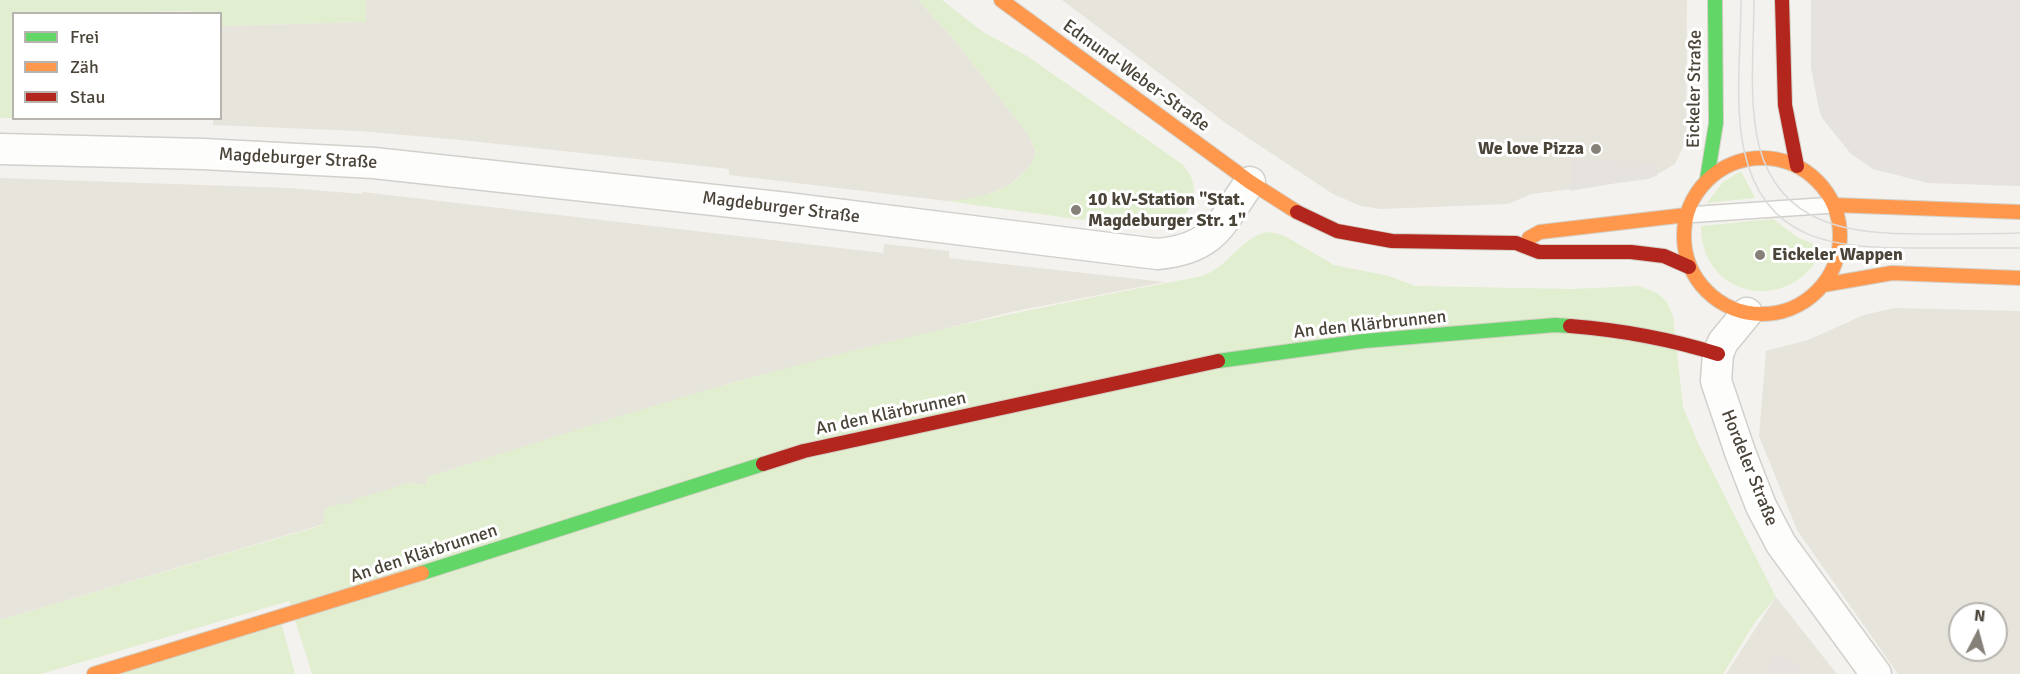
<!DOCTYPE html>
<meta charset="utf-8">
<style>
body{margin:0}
#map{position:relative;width:2020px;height:674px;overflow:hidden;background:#f4f2ee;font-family:Signika,sans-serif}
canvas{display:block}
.legend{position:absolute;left:12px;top:12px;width:210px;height:108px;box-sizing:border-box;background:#fff;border:2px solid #b7b4b0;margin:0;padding:8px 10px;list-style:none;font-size:18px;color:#4b4439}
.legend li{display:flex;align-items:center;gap:12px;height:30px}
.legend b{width:30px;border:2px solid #b7b4b0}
.north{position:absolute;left:1948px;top:602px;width:60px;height:60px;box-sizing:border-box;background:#fff;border:2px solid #b7b4b0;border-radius:50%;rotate:6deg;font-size:16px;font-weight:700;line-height:24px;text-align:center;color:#4b4439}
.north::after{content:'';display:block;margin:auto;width:21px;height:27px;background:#868178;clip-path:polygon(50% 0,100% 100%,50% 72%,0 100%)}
</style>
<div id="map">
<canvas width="2020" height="674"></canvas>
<ul class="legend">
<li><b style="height:8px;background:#63d668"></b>Frei</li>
<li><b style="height:8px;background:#ff974d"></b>Zäh</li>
<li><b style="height:8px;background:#b3261e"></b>Stau</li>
</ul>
<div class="north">N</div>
</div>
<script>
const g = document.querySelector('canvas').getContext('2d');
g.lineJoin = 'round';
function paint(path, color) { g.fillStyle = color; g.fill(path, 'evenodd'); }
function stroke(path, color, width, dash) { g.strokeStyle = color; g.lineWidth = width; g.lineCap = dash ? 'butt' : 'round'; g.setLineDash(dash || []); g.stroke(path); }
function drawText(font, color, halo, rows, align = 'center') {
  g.font = font + ' Signika,sans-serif'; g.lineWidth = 6; g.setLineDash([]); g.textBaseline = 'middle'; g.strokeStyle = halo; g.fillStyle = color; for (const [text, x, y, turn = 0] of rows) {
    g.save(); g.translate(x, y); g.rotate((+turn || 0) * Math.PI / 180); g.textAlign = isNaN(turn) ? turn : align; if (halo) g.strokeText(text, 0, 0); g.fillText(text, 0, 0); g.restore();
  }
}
paint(new Path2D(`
 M366 0H918L952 37 1028 134 1036 153 1031 166 1008 186 973 200 947 201 729 175V169L461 140 359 131 213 125V119L220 118 221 26 365 22Z
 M1062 0H1687L1686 141 1675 164 1649 179 1532 194 1508 204 1381 209 1361 206 1333 194 1227 124Z
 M0 178 289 188 362 194 363 192 883 253 884 244 949 251V258L1165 282 1011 312 738 381 427 477 426 485 408 483 353 504 326 508 324 524 0 620Z
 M1894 308 2020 311V674H1898L1797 530 1759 436 1766 351 1808 340 1864 315ZM1960 614H1996V650H1960Z
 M1776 597 1837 674H1726Z`), '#e7e4dc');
paint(new Path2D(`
 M1811 0H2020V186L1928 183 1873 169 1851 154 1822 118 1819 109 1811 68Z`), '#e6e2de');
paint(new Path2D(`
 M0 0H366V22L221 26 220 14 193 13V11L14 14 13 118H0Z
 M918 0H942L983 32 1027 56 1182 164C1192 174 1197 187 1192 202 1175 245 1119 223 1087 218L1083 220 947 201C981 199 1024 189 1036 152L1028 134 952 37Z
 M1741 171 1755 198 1707 203 1723 182Z
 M1773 219 1797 237 1823 248C1794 316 1701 300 1701 226Z
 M1269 232 1283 235 1334 265 1389 276 1415 286 1572 289 1639 286 1657 293 1667 302 1673 316 1683 407 1698 443 1776 597 1755 622 1723 674H312L289 601 41 674H0V620L323 525 325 508 344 503 353 504V500L408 483 426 485 427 477C531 445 634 410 739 381 890 338 1043 306 1198 277 1227 271 1240 236 1269 232Z
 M280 618 295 674H94Z`), '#e1eecf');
paint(new Path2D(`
 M1917 0H2020V9L1917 5Z
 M1572 158 1658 163 1657 176 1570 191Z
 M1775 653 1804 668 1800 674H1763Z`), '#e6e3df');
const lane = new Path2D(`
 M1686 215 1834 205`);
const street = new Path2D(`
 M0 149 203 154 374 163 787 208 1157 254C1214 249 1220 225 1250 182
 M1747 313 1723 342 1718 354 1716 381 1740 452 1761 506 1781 544 1876 674`);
const fast = new Path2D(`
 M1707 179 1716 123 1715 0
 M1218 361 1364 341 1555 325 1570 326
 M422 573 763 464`);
const slow = new Path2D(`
 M1001 0 1250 182 1297 212
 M1684 236a78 78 0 1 1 156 0a78 78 0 1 1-156 0Z
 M1834 205 2020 212
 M1529 238 1540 232 1686 215
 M1823 285 1892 273 2020 278
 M94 674 422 573`);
const jam = new Path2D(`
 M1782 0 1785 105 1797 166
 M1297 212 1337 231 1392 241 1516 243 1539 252H1631L1664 256 1689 267
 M1570 326C1621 330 1670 339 1718 354
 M763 464 804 451 1218 361`);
stroke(lane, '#d2d0cb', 18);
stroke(street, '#d2d0cb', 33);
stroke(fast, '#d3cfc5', 16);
stroke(slow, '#d3cfc5', 16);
stroke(jam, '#d3cfc5', 16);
stroke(lane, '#fdfdfc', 15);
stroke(street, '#fdfdfc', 30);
stroke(fast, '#63d668', 14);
stroke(slow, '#ff974d', 14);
stroke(jam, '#b3261e', 14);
stroke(new Path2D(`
 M1741 0C1741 49 1734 103 1744 150 1764 243 1836 248 1915 248 1950 248 1985 248 2020 248
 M1754 0C1754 47 1748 100 1759 146 1781 228 1853 234 1924 234 1956 234 1988 234 2020 233`), '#dbdbda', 1.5);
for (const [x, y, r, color] of [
 [1596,149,6,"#868178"],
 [1076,210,6,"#868178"],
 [1760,255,6,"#868178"]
]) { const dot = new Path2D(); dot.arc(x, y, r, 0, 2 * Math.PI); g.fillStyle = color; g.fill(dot); stroke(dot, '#fff', 2); }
drawText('18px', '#4b4439', '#fff', [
 ["Edmund-Weber-Straße",1136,76,36],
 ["Eickeler Straße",1695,89,-89],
 ["Magdeburger Straße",298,159,3],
 ["Magdeburger Straße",781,208,7],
 ["An den Klärbrunnen",1370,325,-6],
 ["An den Klärbrunnen",891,414,-12],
 ["Hordeler Straße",1749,468,68],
 ["An den Klärbrunnen",424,554,-18]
]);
drawText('bold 18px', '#4b4439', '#fff', [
 ["We love Pizza",1584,149,"right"],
 ["10 kV-Station \"Stat.",1088,200],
 ["Magdeburger Str. 1\"",1088,221],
 ["Eickeler Wappen",1772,255]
], 'left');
</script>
